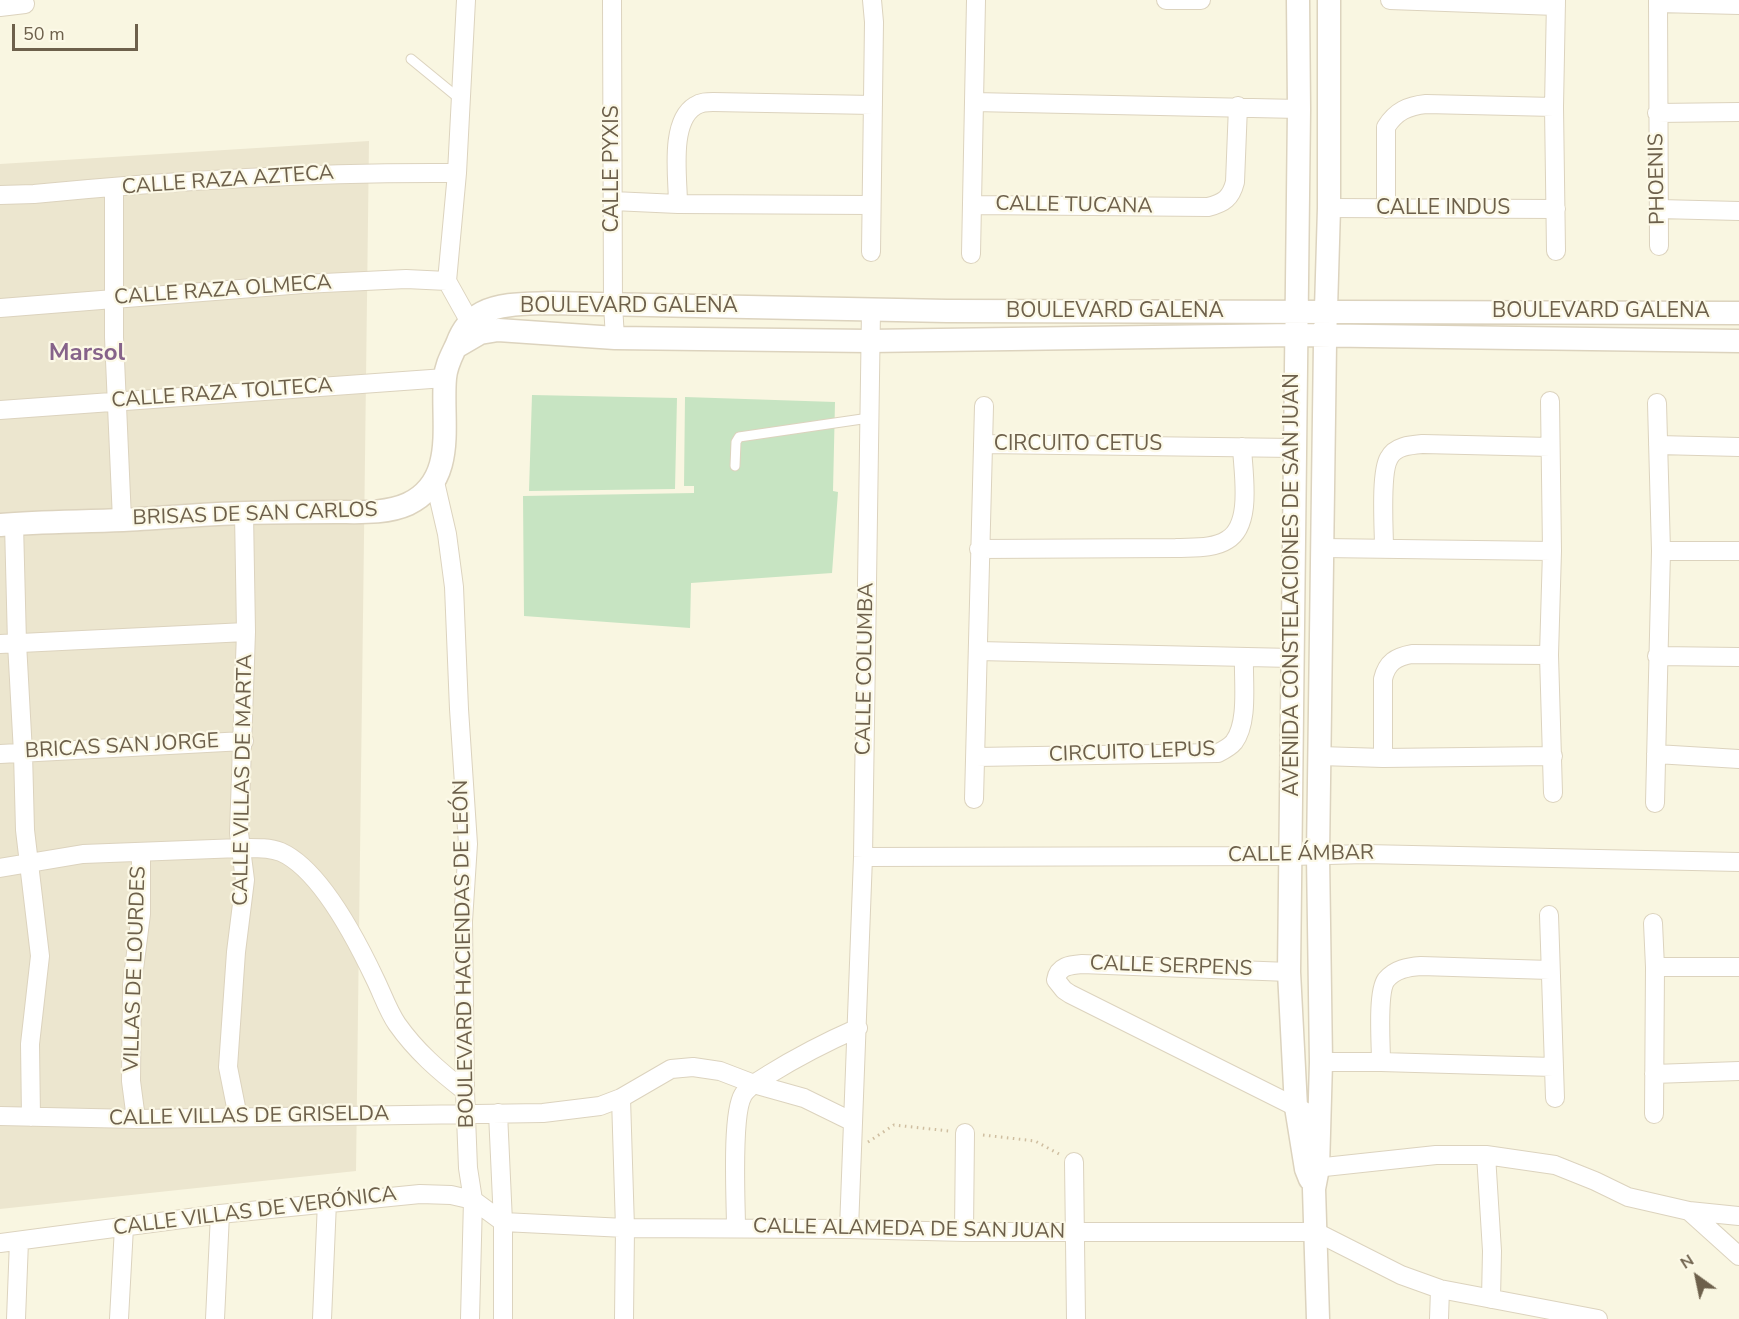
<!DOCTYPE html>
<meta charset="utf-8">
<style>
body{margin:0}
#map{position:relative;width:1739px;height:1319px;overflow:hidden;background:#f9f6e1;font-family:"Nunito Sans",sans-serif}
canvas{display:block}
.north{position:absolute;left:1667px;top:1247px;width:60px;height:60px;-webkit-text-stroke:4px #fcf9e7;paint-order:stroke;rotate:327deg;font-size:16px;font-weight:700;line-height:24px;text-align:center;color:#6d604b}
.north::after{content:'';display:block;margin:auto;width:21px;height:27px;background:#6d604b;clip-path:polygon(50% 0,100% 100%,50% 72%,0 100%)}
.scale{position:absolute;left:12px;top:24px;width:126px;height:27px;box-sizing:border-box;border:3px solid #6d604b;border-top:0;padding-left:8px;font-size:18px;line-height:21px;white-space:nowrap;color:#6d604b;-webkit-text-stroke:4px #fcf9e7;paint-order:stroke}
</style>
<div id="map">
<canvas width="1739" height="1319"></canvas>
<div class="north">N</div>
<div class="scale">50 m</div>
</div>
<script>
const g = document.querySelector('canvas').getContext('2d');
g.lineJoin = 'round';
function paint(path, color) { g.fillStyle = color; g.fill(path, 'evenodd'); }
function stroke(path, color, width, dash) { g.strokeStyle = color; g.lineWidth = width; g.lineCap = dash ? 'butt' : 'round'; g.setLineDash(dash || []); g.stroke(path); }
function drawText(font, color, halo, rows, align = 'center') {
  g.font = font + ' "Nunito Sans",sans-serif'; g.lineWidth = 4.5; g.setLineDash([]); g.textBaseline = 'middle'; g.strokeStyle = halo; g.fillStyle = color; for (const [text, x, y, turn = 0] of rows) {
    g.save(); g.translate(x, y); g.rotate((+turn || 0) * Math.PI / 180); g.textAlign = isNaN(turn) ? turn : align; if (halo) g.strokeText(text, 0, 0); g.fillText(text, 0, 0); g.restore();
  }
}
paint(new Path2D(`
 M369 141 356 1171 0 1209V164Z`), '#ece6cf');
paint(new Path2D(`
 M532 395 677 398 675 489 529 491Z
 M685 397 835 402 833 491 838 492 832 573 691 583 690 628 524 616 523 496 694 493V486H684Z`), '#c7e4c2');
const service = new Path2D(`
 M411 59 461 100
 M735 466 736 442 739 437 869 418`);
const minor = new Path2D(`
 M466 0 457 173 447 281 476 333
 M612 0 613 305 615 338
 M1166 0H1201
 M1390 0 1556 6
 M1658 0 1659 246
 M1658 3 1739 5
 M0 7 25 4
 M974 102 1299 109
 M1657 113 1739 112
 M114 188V337L122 520
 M0 195 34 194C175 180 316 172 457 173
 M613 201 678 204 871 205
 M678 204C678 178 669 122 695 106 701 102 707 102 713 102L873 105
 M973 205 1208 207C1224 203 1231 198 1235 182L1238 106
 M1329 208 1556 209
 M1386 209V127C1396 111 1408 106 1426 104L1554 107
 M1659 209 1739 211
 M1556 251 1554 107 1556 0
 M871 252 874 22 872 0
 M971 254 976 0
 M0 308 303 284 406 279 447 281
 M1550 401 1552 551 1549 655 1553 793
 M0 410 445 378
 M983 444 1294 448
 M1658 445 1739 447
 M435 482 447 534 454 587 459 709 468 844 463 921 465 1091 468 1168 473 1200 470 1319
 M14 524 17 643 23 753 25 830 40 956 30 1044 31 1117
 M1323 548 1552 551
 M1384 548C1384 529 1380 473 1389 458 1395 446 1411 445 1423 444L1550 447
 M979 549 1176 548C1193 547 1213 549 1227 540 1253 525 1243 473 1242 447
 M1661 551H1739
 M0 644 246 632
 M978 651 1292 658
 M1657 656 1739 657
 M0 754 244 741
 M1656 754 1739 759
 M1320 756 1383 758 1553 756
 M976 757 1218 753C1224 750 1230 747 1234 742 1249 722 1243 681 1244 657
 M1383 758V679C1387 662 1396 657 1412 654L1549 655
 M974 799 984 406
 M1655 803 1661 551 1657 403
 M863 857 1292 856 1365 854 1739 862
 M0 868 83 854 240 848C253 848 268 847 281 852 321 870 357 941 375 979 382 993 388 1011 397 1024 416 1051 439 1071 465 1091
 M1549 915 1555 1098
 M1653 923 1655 967 1654 1114
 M1655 967H1739
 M1289 972 1082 964C1070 965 1058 966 1056 980L1064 990 1070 994 1306 1112
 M1321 1062H1381L1553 1067
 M1381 1062C1381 1044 1377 993 1386 980 1395 969 1408 967 1421 966L1550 970
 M1654 1074 1739 1071
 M621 1098 625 1228 624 1319
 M498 1113 503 1222V1319
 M0 1116 136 1119 543 1113 600 1106 621 1098 671 1069 693 1067 720 1071 754 1084 804 1098 853 1122
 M238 1117 228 1067 236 952 245 880 239 833 246 632 244 513
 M136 1119 131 1081 132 985 141 914V853
 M1486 1155 1492 1251 1491 1299
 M1074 1162 1076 1319
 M1306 1169 1436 1155H1486L1555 1165 1595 1181 1628 1197 1689 1211 1739 1216
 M1689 1211 1739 1256
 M736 1228C736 1202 731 1115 743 1095 748 1086 759 1081 768 1075 797 1057 826 1042 858 1028
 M849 1229 863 857 871 310
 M964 1232 965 1133
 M0 1243 220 1214 420 1194 451 1195 473 1200 503 1222 625 1228 849 1229 964 1232H1316L1401 1275 1440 1289 1598 1319
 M16 1319 19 1241
 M119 1319 124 1227
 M215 1319 220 1214
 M322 1319 327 1202
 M1439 1319 1440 1289`);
const tertiary = new Path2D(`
 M1298 0 1299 109 1289 972 1296 1107 1306 1169 1310 1179
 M456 347 480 333 498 330 615 338 869 341 1295 335 1739 341
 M0 525C41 521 82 522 123 520 163 518 204 514 245 513 275 512 306 512 336 512 359 512 386 514 408 504 458 480 441 422 445 378 446 365 452 355 457 344 462 330 469 320 482 313 501 303 527 304 549 303L947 311 1739 313
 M1318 1319 1314 1189 1318 1168 1321 1062 1318 855 1325 343 1329 208V0`);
stroke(service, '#dcd3be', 11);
stroke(minor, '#dcd3be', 20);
stroke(tertiary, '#dcd3be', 25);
stroke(new Path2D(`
 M983 1135 1035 1141 1059 1154
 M868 1142 894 1125 949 1131`), '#cfbea0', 3, [1.5, 4.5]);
stroke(service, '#fff', 9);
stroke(minor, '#fff', 18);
stroke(tertiary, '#fff', 22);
drawText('21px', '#6d604b', '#fcf9e7', [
 ["CALLE PYXIS",613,169,-90],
 ["PHOENIS",1658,179,-91],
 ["CALLE RAZA AZTECA",228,181,-4],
 ["CALLE TUCANA",1074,206,1],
 ["CALLE INDUS",1443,209],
 ["CALLE RAZA OLMECA",223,291,-4],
 ["BOULEVARD GALENA",629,307],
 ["BOULEVARD GALENA",1115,312],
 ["BOULEVARD GALENA",1601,312],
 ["CALLE RAZA TOLTECA",222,394,-4],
 ["CIRCUITO CETUS",1078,445],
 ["BRISAS DE SAN CARLOS",255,515,-2],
 ["AVENIDA CONSTELACIONES DE SAN JUAN",1293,585,-90],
 ["CALLE COLUMBA",866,669,-89],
 ["BRICAS SAN JORGE",122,747,-3],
 ["CIRCUITO LEPUS",1132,753,-2],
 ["CALLE VILLAS DE MARTA",244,780,-89],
 ["CALLE ÁMBAR",1301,855,-1],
 ["BOULEVARD HACIENDAS DE LEÓN",465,954,-91],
 ["CALLE SERPENS",1171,967,2],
 ["VILLAS DE LOURDES",136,969,-88],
 ["CALLE VILLAS DE GRISELDA",249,1117,-1],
 ["CALLE VILLAS DE VERÓNICA",255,1212,-7],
 ["CALLE ALAMEDA DE SAN JUAN",909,1230,1]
]);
drawText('bold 24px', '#86638a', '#fcf9e7', [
 ["Marsol",87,354]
]);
</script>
